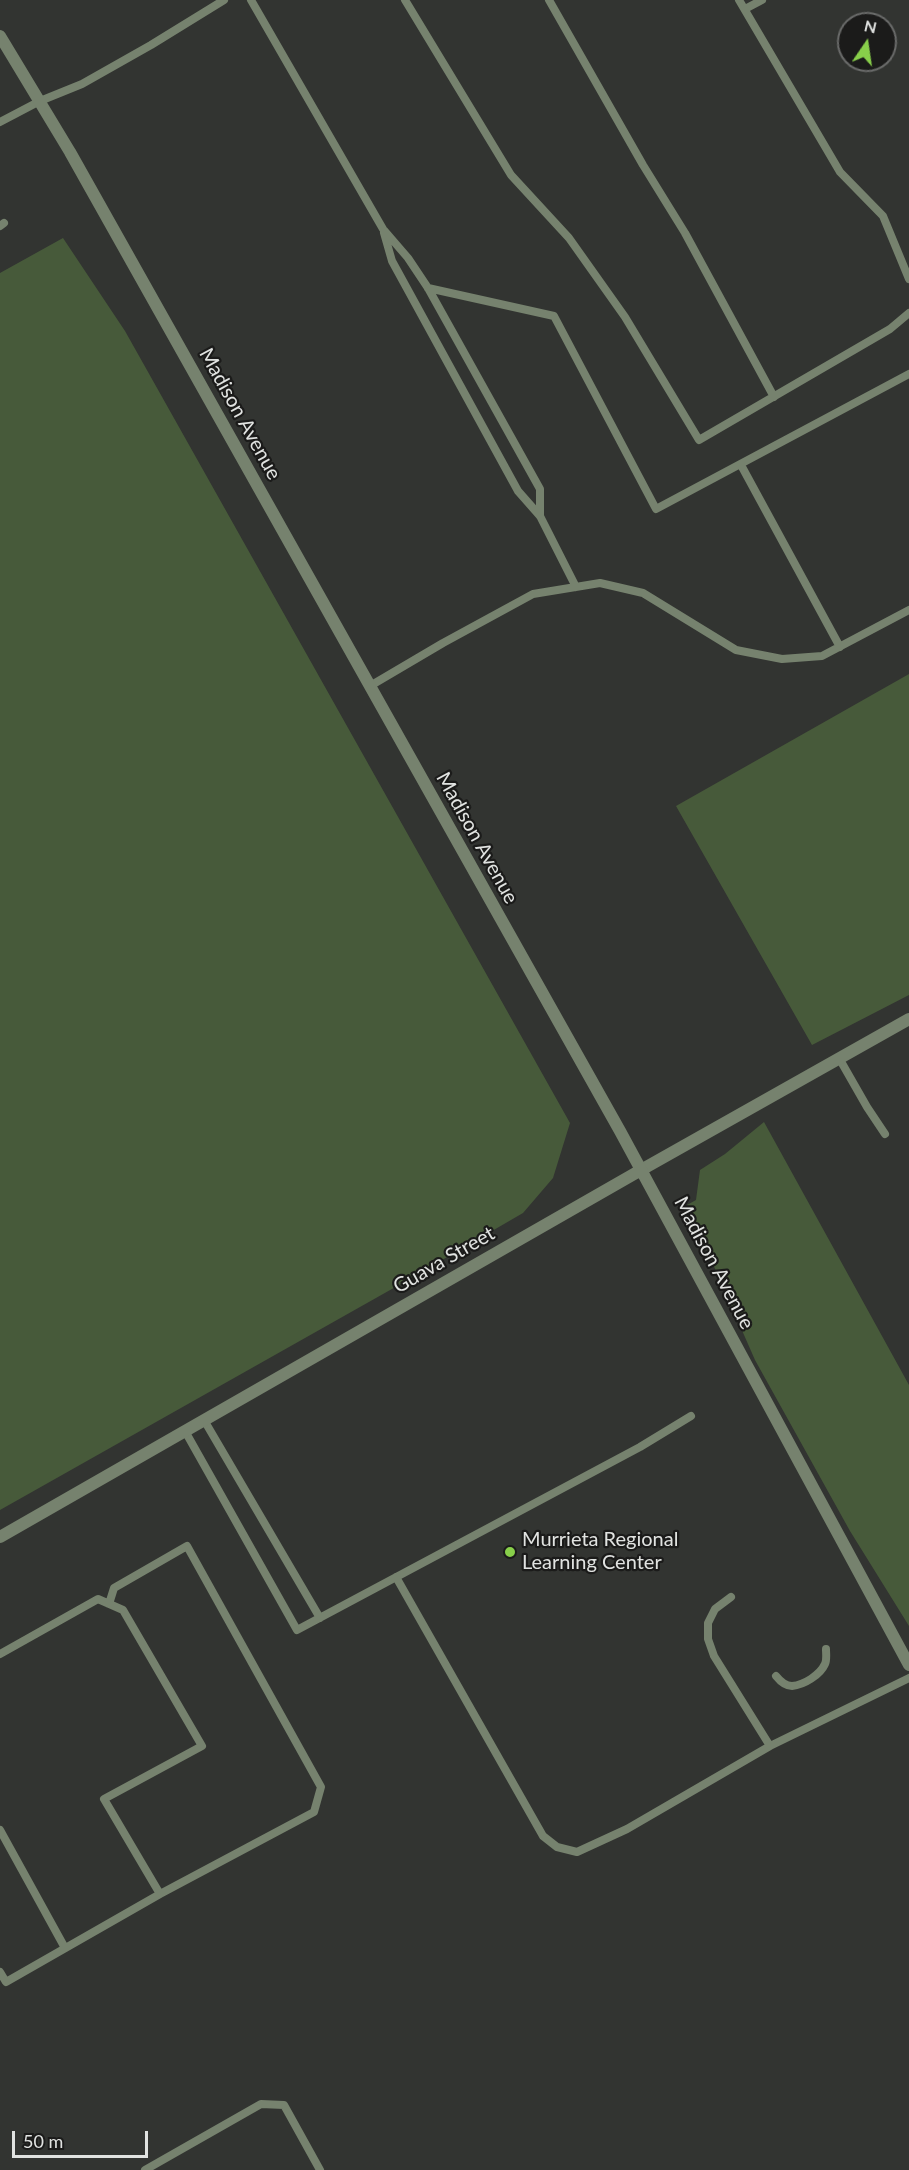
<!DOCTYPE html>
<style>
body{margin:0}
#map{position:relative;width:909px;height:2170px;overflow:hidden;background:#323431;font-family:Lato,sans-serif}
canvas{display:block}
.north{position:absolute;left:837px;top:12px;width:60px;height:60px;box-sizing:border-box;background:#1b1b1a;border:2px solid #6a6b6a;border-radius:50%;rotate:13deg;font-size:16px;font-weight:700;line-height:24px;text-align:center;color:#e1e3e1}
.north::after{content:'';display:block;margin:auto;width:21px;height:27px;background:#88cf4a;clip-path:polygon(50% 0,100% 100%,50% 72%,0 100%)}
.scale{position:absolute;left:12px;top:2131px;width:136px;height:27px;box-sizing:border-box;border:3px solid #e1e3e1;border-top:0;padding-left:8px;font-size:18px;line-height:21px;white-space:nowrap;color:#e1e3e1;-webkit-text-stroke:4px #1b1b1a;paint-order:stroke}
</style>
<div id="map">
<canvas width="909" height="2170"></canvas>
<div class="north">N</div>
<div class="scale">50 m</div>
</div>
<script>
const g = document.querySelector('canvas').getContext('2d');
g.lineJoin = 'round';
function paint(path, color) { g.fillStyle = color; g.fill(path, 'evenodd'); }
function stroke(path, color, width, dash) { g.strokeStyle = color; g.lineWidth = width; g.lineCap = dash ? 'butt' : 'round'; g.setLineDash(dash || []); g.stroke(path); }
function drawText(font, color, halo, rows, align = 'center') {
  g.font = font + ' Lato,sans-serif'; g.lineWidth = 4.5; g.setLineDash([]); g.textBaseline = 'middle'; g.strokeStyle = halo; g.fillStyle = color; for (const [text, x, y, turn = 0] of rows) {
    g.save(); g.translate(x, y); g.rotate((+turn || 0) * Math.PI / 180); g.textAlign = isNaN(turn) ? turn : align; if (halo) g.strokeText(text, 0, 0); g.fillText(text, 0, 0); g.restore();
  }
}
paint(new Path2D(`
 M63 238 125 331 570 1123 553 1178 523 1213 399 1285 0 1510V273Z
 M909 674V995L812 1045 676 806Z
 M764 1122 909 1385V1626L850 1531 755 1360 687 1205 696 1200 700 1170 725 1154Z`), '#475a3a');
stroke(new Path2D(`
 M251 0 383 229 408 258 428 288 540 489V516
 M405 0 511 175 569 238 625 317 699 440 890 329 909 313
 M549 0 643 165 685 233 774 397
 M739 0 840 172 883 216 909 279
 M745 9 762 0
 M0 122 40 101 82 84 151 45 224 0
 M0 226 4 223
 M384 233 392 261 518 491 540 516 576 587
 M428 288 554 316 656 509 909 374
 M741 465 840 647
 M370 686 443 643 533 594 600 583 643 593 736 650 782 659 822 656 909 610
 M839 1058 867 1107 885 1134
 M204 1420 320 1618
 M185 1431 297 1630 640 1447 691 1416
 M396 1577 543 1836 557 1847 577 1852 627 1829 770 1746 909 1678
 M731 1597 715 1609 708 1623V1639L714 1656 770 1746
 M109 1604 114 1588 187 1546 321 1787 314 1812 160 1894
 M0 1654 98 1599 123 1610 202 1746 104 1799 160 1894 6 1982 0 1972
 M776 1676C780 1681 785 1686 792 1686 804 1685 820 1675 825 1664 827 1660 826 1654 826 1649
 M0 1830 65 1948
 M145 2170 261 2104 284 2105 320 2170`), '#76826e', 8);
stroke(new Path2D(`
 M641 1170 909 1019`), '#76826e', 12);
stroke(new Path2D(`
 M0 36 70 152 620 1131 909 1665
 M0 1537 641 1170`), '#76826e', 12);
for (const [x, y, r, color] of [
 [510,1552,6,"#88cf4a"]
]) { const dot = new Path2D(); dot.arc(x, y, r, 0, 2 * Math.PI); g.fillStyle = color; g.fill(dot); stroke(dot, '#1b1b1a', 2); }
drawText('20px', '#e1e3e1', '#1b1b1a', [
 ["Madison Avenue",240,414,61],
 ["Madison Avenue",477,838,61],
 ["Guava Street",444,1260,-30],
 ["Madison Avenue",714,1263,62]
]);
drawText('20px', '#e1e3e1', '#1b1b1a', [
 ["Murrieta Regional",522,1540],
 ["Learning Center",522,1563]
], 'left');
</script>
